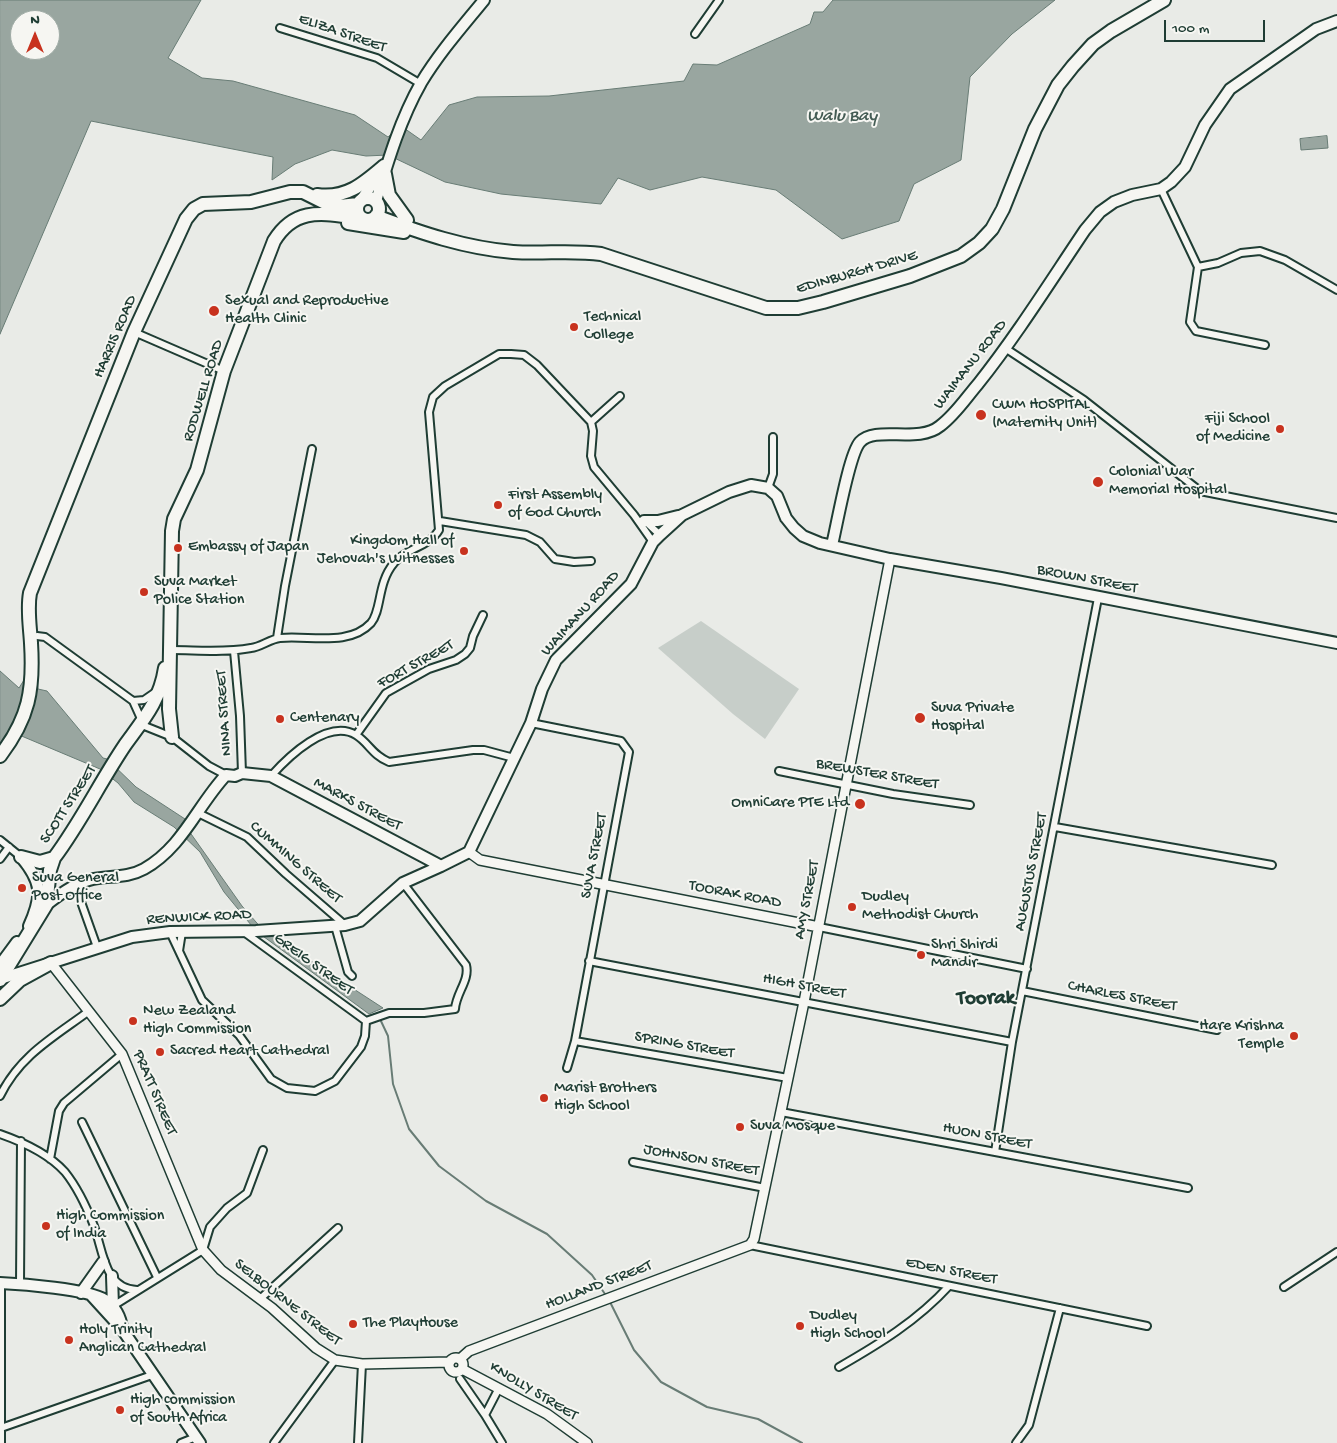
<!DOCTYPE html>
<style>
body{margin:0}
#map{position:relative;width:1337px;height:1443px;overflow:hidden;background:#e9ebe7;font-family:"Gochi Hand",sans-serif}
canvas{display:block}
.north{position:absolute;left:10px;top:10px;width:50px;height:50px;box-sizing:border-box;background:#f6f6f2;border:1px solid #a0aca6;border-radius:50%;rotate:0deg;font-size:14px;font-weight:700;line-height:20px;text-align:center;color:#1f3d34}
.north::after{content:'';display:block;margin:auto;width:18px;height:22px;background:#c8321e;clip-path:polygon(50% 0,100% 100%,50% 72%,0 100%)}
.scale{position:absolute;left:1164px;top:20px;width:101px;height:22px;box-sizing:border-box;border:2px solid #1f3d34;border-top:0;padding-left:6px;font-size:15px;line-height:18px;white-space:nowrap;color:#1f3d34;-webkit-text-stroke:4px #f6f6f2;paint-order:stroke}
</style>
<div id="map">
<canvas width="1337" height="1443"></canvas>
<div class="north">N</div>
<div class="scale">100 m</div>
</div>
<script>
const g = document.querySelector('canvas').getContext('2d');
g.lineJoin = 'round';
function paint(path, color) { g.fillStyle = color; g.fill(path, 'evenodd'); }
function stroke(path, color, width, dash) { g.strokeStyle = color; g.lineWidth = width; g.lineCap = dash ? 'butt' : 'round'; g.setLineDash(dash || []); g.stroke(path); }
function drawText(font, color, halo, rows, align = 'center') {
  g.font = font + ' "Gochi Hand",sans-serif'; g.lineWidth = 4; g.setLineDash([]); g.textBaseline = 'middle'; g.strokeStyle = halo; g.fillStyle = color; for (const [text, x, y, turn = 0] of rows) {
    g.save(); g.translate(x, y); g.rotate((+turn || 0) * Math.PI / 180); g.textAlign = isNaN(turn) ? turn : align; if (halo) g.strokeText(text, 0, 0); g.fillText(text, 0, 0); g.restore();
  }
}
paint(new Path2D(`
 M701 621 799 689 765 739 733 714 658 648Z`), '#c7cec9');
const water = new Path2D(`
 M0 0H201L168 58 202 78 233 81 355 115 388 137 401 126 421 140 449 105 477 97 549 96 684 81 693 64 717 65 810 24 814 12H823L833 0H1055L1012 34 970 77 961 160 914 184 899 221 842 239 776 190 702 177 650 190 618 178 601 204 501 194 445 182 388 155 366 156 332 150 295 164 272 180 273 157 91 121 0 334ZM20 20H50V50H20Z
 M1327 136 1328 148 1301 150 1300 139Z
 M0 671 19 688 24 680 37 682 38 689 47 691 103 758 107 759 136 787 185 819 189 831 242 906 263 930 383 1008 369 1014 256 931 224 892 200 852 174 827 134 802 118 783 100 769 12 732 0 743Z`);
paint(water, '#99a6a0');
stroke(water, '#687c75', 1);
stroke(new Path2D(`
 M380 1019 388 1036 393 1084 409 1129 439 1166 486 1201 547 1234 592 1275 607 1297
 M609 1300 634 1350 661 1382 707 1407 758 1419 802 1443`), '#687c75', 2);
const street = new Path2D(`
 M280 28 377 58 421 84
 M695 34 719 0
 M1161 189 1198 267 1190 322 1196 331 1265 345
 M1198 267 1218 263 1241 253 1260 251 1285 260 1337 290
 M134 332 224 371
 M1005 348 1084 400 1200 491 1337 518
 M591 422 620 396
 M768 488 773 474V437
 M644 520 660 535
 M440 521 526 535 540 542 555 559 574 562 591 561
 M37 636 45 637 133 701 142 721
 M277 638 285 586 312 449
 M171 650C197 650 225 653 251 648 261 647 270 639 280 638 309 635 349 647 371 623 382 610 377 583 394 563 406 548 429 547 439 530L429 412 433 397 445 386 499 354H511L524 355 537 365 591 422 593 431 591 456 594 467 634 515 653 542
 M234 651 240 716 242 773
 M133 701 144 700 157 691
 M531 723 621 741 629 752 575 1041 567 1068
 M142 725 172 737 209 766 226 775
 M356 735 386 693 429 669 456 660 465 654 470 648 473 636 483 615
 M779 771 893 794 970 805
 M271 776C288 757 328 718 356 735 369 743 372 755 389 762L473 750H484L514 758
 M198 813 247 837 286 874 345 925
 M1055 827 1272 865
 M0 840 21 857
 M0 859 9 847
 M75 885 97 947
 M335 926 348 972 352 976
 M819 927 1027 969
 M170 932 202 1000 239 1035 271 1079 287 1088 315 1091 335 1081 361 1047 365 1036 366 1021
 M244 932 366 1021
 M179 951 182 932
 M589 961 1012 1042
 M1022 991 1217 1030
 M366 1021 389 1013H424L455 1009C456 993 470 980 466 965L403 883
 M575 1041 788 1078
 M0 1096C20 1055 54 1037 89 1011
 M781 1112 1188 1188
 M82 1122 157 1277
 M0 1134C23 1142 48 1153 65 1172 77 1187 87 1208 94 1226 103 1250 104 1289 137 1290
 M995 1152 1012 1042 1098 598
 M50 1159 59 1111 64 1103 122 1054
 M633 1162 765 1188
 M750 1245 1147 1326
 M20 1284 21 1141
 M1284 1287 1337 1252
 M260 1299 338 1228
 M113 1306 203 1250 210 1227 227 1208 247 1193 263 1150
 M839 1367C879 1344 917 1321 949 1286
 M460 1379 485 1415
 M499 1388 485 1415 502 1443
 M1 1428 152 1375
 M1 1443V1283
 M181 1443 196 1437
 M274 1443 335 1360
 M358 1443 362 1364
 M1016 1443 1029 1425 1060 1308`);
const secondary = new Path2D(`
 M469 852 480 860 819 927
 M51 963 122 1054 203 1250 221 1270 272 1308 316 1348 335 1360 362 1364 450 1362
 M449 1365a7 7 0 1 1 14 0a7 7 0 1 1-14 0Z
 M460 1359 469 1351 498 1340 750 1245 754 1239 804 1002 890 559
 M462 1369 547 1414 587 1443`);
const primary = new Path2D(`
 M362 199 380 172
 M376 201C388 161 400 120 421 83 439 53 462 27 484 0
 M644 521H658L678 516
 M832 545C837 525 849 454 860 442 876 425 918 444 940 426 955 415 966 398 978 384 1017 335 1050 282 1085 230L1100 212 1114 202 1132 195 1161 189 1171 182 1185 167 1205 125 1230 89 1316 29 1337 21
 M21 857C42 882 43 895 29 926
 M46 905C59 895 72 885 89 880 107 875 126 879 144 869 183 847 197 806 226 775L235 776 242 773 271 776 441 866 469 852 531 723 542 689 556 660 631 584 653 542 660 535 682 515 729 492 751 485 768 488 777 496 786 518 794 528 803 536 820 543 890 559 1001 578 1337 643
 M0 965 17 942
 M0 979 132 937 170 932 256 931 345 925 360 921 403 883 441 866
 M112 1276 113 1306
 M0 1283C22 1284 88 1289 105 1300 115 1306 121 1317 122 1329
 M81 1293 103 1262
 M91 1295 122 1329 200 1443`);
const highway = new Path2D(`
 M385 174 389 195 407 220
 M317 195C346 199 363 184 384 166
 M357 209a11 11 0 1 1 22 0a11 11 0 1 1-22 0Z
 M376 216C421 233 465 248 513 252 543 254 572 250 601 254L766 308H798L823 302 910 276 961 256 979 243 992 229 1003 209 1035 129 1058 85 1073 66 1093 44 1111 31 1164 0
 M348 223 404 232
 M172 737 169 709 172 531 174 519 197 470 224 371 274 241C296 205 325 214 361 218
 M0 756C29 718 34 690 31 643 30 626 27 609 30 593L134 332 186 219 194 209 203 204 251 202 290 192H303L329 205 340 206 358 204
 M21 857 40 862 54 858
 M0 980 46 905 50 870 54 858C81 822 100 782 125 745 143 720 160 701 165 668
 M0 999 20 980 51 963`);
stroke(street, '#1f3d34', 10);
stroke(secondary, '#1f3d34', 12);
stroke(primary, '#1f3d34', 14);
stroke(highway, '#1f3d34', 16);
stroke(street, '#f6f6f2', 6);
stroke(secondary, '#f6f6f2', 9);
stroke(primary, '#f6f6f2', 10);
stroke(highway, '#f6f6f2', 12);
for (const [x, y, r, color] of [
 [214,311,6,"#c8321e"],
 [574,327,5,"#c8321e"],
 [981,415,6,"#c8321e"],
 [1280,429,5,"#c8321e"],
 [1098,482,6,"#c8321e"],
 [498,505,5,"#c8321e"],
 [178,548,5,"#c8321e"],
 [464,551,5,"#c8321e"],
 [144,592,5,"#c8321e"],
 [920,718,6,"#c8321e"],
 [280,719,5,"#c8321e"],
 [860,804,6,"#c8321e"],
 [22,888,5,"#c8321e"],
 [852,907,5,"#c8321e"],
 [921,955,5,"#c8321e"],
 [133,1021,5,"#c8321e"],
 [1294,1036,5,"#c8321e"],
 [160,1052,5,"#c8321e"],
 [544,1098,5,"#c8321e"],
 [740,1127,5,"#c8321e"],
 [46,1226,5,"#c8321e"],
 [353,1324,5,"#c8321e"],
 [800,1326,5,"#c8321e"],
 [69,1340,5,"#c8321e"],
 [120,1410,5,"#c8321e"]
]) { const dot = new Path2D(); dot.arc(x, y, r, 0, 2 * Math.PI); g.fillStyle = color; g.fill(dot); stroke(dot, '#f6f6f2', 2); }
drawText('16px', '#1f3d34', '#f6f6f2', [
 ["ELIZA STREET",342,34,19],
 ["EDINBURGH DRIVE",857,273,-16],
 ["HARRIS ROAD",116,337,-67],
 ["WAIMANU ROAD",971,365,-52],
 ["RODWELL ROAD",204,391,-73],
 ["BROWN STREET",1087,580,11],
 ["WAIMANU ROAD",581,614,-48],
 ["FORT STREET",416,665,-29],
 ["NINA STREET",225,713,-94],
 ["BREWSTER STREET",877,775,10],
 ["SCOTT STREET",69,805,-57],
 ["MARKS STREET",357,805,28],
 ["SUVA STREET",595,856,-79],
 ["CUMMING STREET",295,863,41],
 ["AUGUSTUS STREET",1032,872,-79],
 ["TOORAK ROAD",735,895,11],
 ["AMY STREET",808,900,-79],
 ["RENWICK ROAD",199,918,-3],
 ["GREIG STREET",313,965,36],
 ["HIGH STREET",804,987,11],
 ["CHARLES STREET",1122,997,11],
 ["SPRING STREET",684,1046,10],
 ["PRATT STREET",154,1093,67],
 ["HUON STREET",987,1137,11],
 ["JOHNSON STREET",701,1161,11],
 ["EDEN STREET",951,1272,11],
 ["HOLLAND STREET",599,1286,-21],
 ["SELBOURNE STREET",287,1303,38],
 ["KNOLLY STREET",533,1392,31]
]);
drawText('16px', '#1f3d34', '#f6f6f2', [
 ["Sexual and Reproductive",225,302],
 ["Health Clinic",225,320],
 ["Technical",584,318],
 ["College",584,336],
 ["CWM HOSPITAL",992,406],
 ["(Maternity Unit)",992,424],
 ["Fiji School",1270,420,"right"],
 ["of Medicine",1270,438,"right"],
 ["Colonial War",1109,473],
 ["Memorial Hospital",1109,491],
 ["First Assembly",508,496],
 ["of God Church",508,514],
 ["Kingdom Hall of",454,542,"right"],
 ["Jehovah's Witnesses",454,560,"right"],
 ["Embassy of Japan",188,548],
 ["Suva Market",154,583],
 ["Police Station",154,601],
 ["Suva Private",931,709],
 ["Hospital",931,727],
 ["Centenary",290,719],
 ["OmniCare PTE Ltd",849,804,"right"],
 ["Suva General",32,879],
 ["Post Office",32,897],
 ["Dudley",862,898],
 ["Methodist Church",862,916],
 ["Shri Shirdi",931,946],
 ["Mandir",931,964],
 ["New Zealand",143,1012],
 ["High Commission",143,1030],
 ["Hare Krishna",1284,1027,"right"],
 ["Temple",1284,1045,"right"],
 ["Sacred Heart Cathedral",170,1052],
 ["Marist Brothers",554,1089],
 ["High School",554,1107],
 ["Suva Mosque",750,1127],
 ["High Commission",56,1217],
 ["of India",56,1235],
 ["Dudley",810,1317],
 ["High School",810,1335],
 ["The PlayHouse",363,1324],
 ["Holy Trinity",79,1331],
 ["Anglican Cathedral",79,1349],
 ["High commission",130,1401],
 ["of South Africa",130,1419]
], 'left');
drawText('italic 18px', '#445c54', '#f6f6f2', [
 ["Walu Bay",842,117]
]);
drawText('bold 21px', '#1f3d34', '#f6f6f2', [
 ["Toorak",986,1000]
]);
</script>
